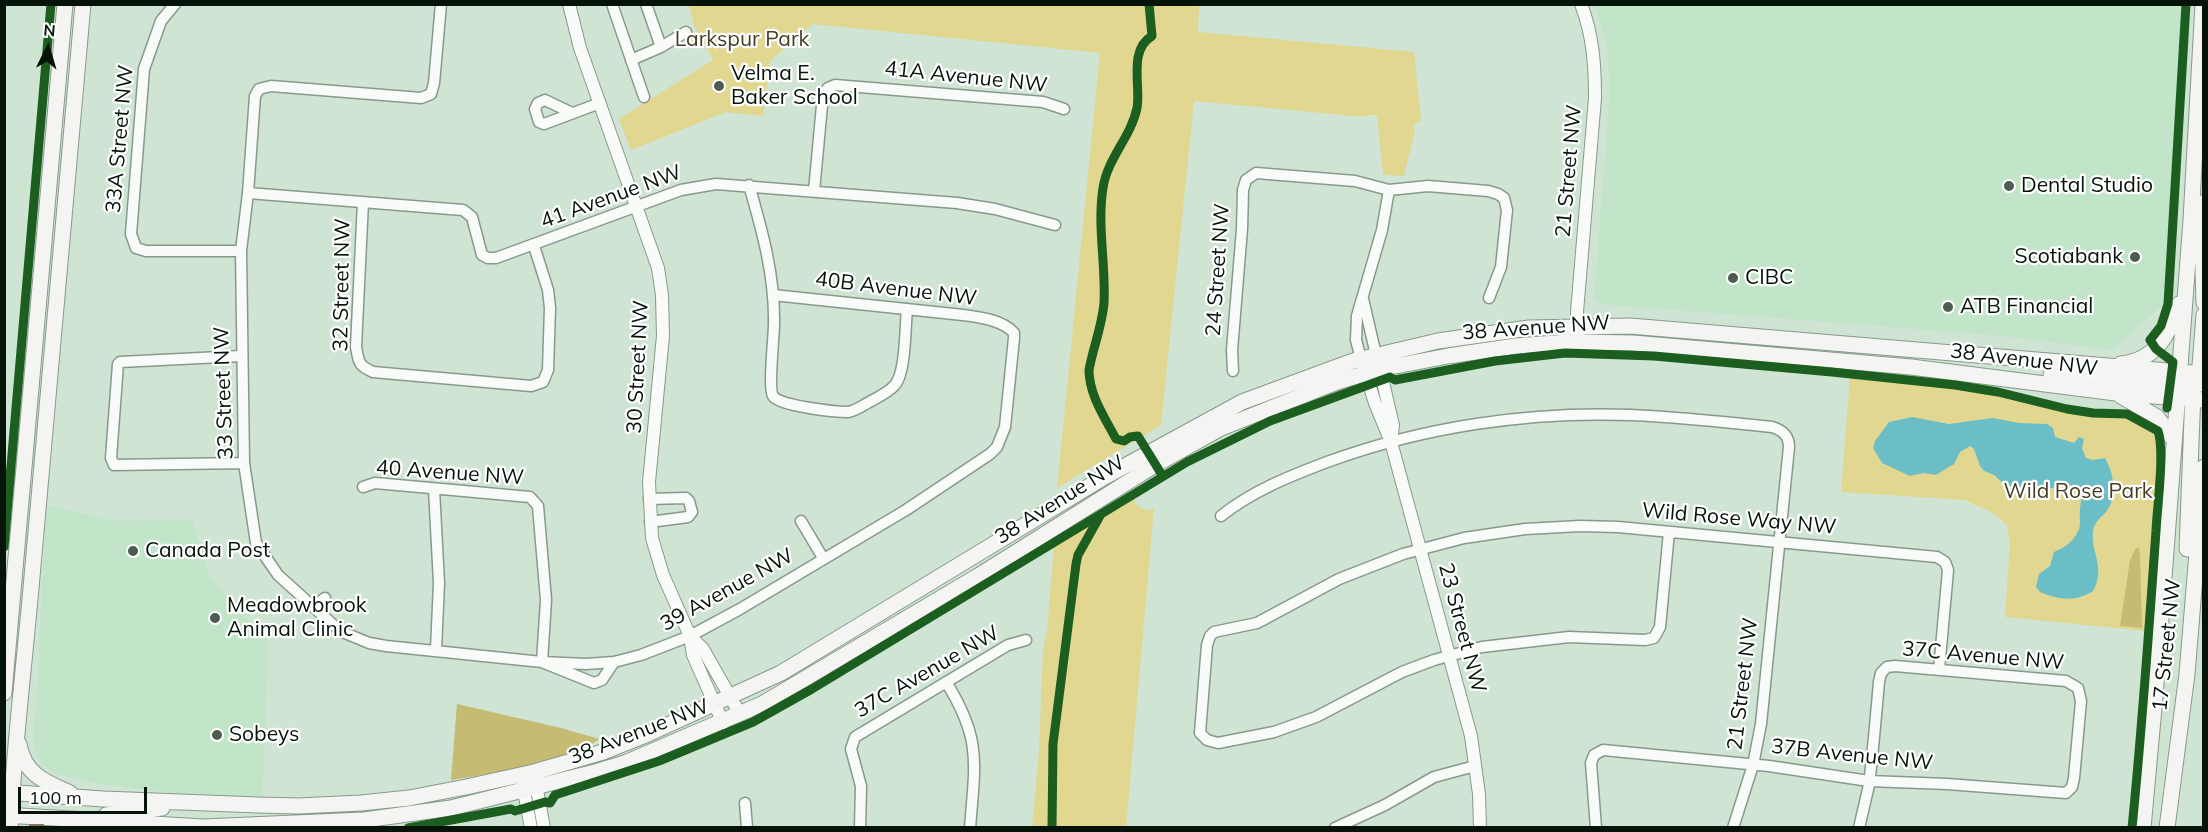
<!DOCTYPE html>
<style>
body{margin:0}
#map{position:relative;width:2208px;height:832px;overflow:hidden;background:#cfe4d3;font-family:Mulish,sans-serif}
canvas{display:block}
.frame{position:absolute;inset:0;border:6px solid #061309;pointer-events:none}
.north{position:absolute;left:18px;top:18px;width:60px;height:60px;-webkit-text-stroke:4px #fff;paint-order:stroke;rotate:5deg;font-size:16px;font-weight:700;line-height:24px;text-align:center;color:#061309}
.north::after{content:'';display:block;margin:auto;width:21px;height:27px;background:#061309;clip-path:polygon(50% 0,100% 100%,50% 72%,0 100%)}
.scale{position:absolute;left:18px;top:787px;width:129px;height:27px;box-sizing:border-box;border:3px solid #061309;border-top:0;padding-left:8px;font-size:18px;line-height:21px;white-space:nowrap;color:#061309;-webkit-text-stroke:4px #fff;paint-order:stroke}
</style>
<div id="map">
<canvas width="2208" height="832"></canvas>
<div class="frame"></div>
<div class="north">N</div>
<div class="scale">100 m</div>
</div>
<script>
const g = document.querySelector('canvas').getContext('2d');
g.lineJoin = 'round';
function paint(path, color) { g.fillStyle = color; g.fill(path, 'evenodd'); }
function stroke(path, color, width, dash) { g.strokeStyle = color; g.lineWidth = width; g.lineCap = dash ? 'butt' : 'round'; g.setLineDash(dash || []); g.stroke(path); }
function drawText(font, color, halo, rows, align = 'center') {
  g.font = font + ' Mulish,sans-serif'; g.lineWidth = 4.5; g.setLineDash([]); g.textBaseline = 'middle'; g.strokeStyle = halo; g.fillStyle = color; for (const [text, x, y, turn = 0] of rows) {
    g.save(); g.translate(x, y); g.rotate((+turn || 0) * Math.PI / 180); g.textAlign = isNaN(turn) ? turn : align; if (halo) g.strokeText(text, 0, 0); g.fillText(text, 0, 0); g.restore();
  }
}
paint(new Path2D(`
 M1595 5H2184L2164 304 2112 350 2003 336 1599 304 1594 297 1610 90 1607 50Z
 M47 505 115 521 192 520 209 576 269 642 262 797 188 795 99 784 56 774 40 762 35 754 33 733 37 688 43 559Z`), '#c2e5ca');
paint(new Path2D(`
 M1199 4 1198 32 1414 52 1421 120 1413 125 1415 130 1404 176 1383 175 1377 115H1368L1364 117 1194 101 1161 425 1057 488 1100 53 813 24 770 61 763 116 726 112 631 150 619 119 713 60 694 26 689 5Z
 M1850 377 1988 393 2069 411 2129 416 2151 426 2158 431 2161 441 2145 631 2005 617 2010 543 2007 525 1995 514 1965 500 1841 492Z
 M1135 497 1134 502C1139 507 1146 514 1154 508L1126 827 1032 828 1039 750 1043 650 1047 632 1054 545Z`), '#e2d791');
paint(new Path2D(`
 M2136 548H2139L2140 555 2142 628 2120 626 2130 560Z
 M457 704 561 728 599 739C571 762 488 774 451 780Z`), '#c5bb72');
paint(new Path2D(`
 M1912 417 1949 424 1993 418 2019 423 2047 424 2053 428 2055 437 2074 443 2079 437 2084 439 2082 448 2086 458 2093 460 2105 458C2114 474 2118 497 2106 512 2100 518 2094 523 2093 531 2091 555 2106 567 2093 591 2076 602 2058 600 2040 592L2036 587 2039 574 2050 566 2054 552C2065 548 2075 540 2079 529 2081 523 2079 516 2080 509 2081 499 2083 496 2075 487L2063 485 2035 493 2012 487 2004 484 1994 475 1984 471 1980 466 1974 449 1970 446 1960 452 1954 464 1936 475 1924 473 1910 476 1882 463 1873 448 1875 441 1889 422Z`), '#6cbec6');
const minor = new Path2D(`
 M175 4 161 21 144 69 131 234 136 248 146 251H241
 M441 4 434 83 431 94 421 98 271 86 259 89 255 96 248 193 241 251 244 463 256 543 278 575 340 631 369 643 386 646 542 662 586 664 614 662 641 655 690 636 740 609 906 510 990 454 997 447 1005 427 1014 338V333C1003 320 979 317 963 315L773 295
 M612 4 644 97
 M661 47 686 32
 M631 60 661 47 646 4
 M572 113 545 100 538 103 535 109 539 122 544 124 600 103
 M749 185C762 230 775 276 774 324 774 337 768 388 773 396 779 406 836 412 848 412 854 411 859 408 864 405 874 399 887 394 895 385 906 372 905 327 907 309
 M814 191 823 95 828 88 835 85 1043 102 1064 109
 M248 193 463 210 472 217 482 255 488 258H496L681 190 716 184 957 203 995 209 1055 225
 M363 202 356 347C359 363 358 365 373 372L531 386 543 382 548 370 550 308 548 290 534 246
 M1363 299 1376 355
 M241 356 120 362 118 364 111 458 114 465 244 463
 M1361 359 1356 340 1357 316 1382 230 1389 190
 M1233 371 1232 350 1242 229 1243 190 1246 180 1256 173 1355 181 1389 190 1428 186 1488 191 1498 194 1504 198 1507 210 1501 267 1489 298
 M363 487 375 483 530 497 538 506 546 600 542 662 594 683 602 680 614 662
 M434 489 439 583 436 650
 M649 499 686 498 689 501 692 512 688 517 650 522
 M1221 516C1252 491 1290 476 1327 462 1423 427 1528 411 1631 415 1678 417 1725 422 1772 427 1782 430 1789 435 1789 447L1761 724 1753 765 1733 828
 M801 521 823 558
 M1669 532 1660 627 1654 638 1645 640 1569 637 1482 647 1434 660 1402 672 1316 717 1274 732 1218 743 1207 740 1200 733 1207 645 1210 636 1214 632 1257 623 1339 579 1403 554 1464 538 1525 529 1580 526 1618 527 1937 557 1945 562 1948 570 1939 670
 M313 607 325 598
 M946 682C982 739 975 763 970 828
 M745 803 747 828
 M860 828 861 786 851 749 855 737 1008 645 1026 640
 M1335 828 1385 805 1434 777 1475 766
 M1596 828 1591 763 1594 755 1603 750 1769 766 1869 781 1947 784 2066 793 2072 787 2074 778 2081 701 2078 688 2066 681 1895 666 1887 667 1881 673 1879 682C1876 716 1873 751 1869 785L1859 828`);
const tertiary = new Path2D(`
 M569 4 580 48 658 268 662 295 663 336 649 482 652 538 663 575 690 636 693 655 723 723
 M1578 334 1577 312 1595 98C1595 65 1593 35 1581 4
 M1378 361 1393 425 1391 441
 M1363 365 1375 403 1391 442 1471 736 1479 794 1480 828
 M690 636 703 649 740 714
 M535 779 544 828
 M522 781 531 828`);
const secondary = new Path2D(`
 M2201 203 2204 303
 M2121 364C2156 360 2169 335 2179 304
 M2051 375 2170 384H2191L2204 379
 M2201 384 2200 365 2204 315
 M2121 396 2157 417 2174 440
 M2187 549 2193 391
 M4 693 65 4
 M19 744C24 774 45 782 70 793
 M4 792 103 799 258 805 298 806 361 803 409 798 466 787 534 772 603 752 648 734 781 673 1101 479 1242 402 1353 361 1438 341 1529 328 1630 326 2204 374
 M4 815 203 827 364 820 451 808 595 772 625 763 762 704 978 576 1155 465 1221 428 1337 382 1380 369 1448 356 1516 346 1569 342 1633 343 1911 367 2116 393 2204 400
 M106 815 162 808
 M10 828C14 747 24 668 31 588 47 393 67 199 83 4
 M2143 828 2155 697 2191 220 2203 4
 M2167 828 2187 674 2204 467`);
stroke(minor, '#88998c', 13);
stroke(tertiary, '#88998c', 14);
stroke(secondary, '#88998c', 17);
stroke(minor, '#f8fbf8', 10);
stroke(tertiary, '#f8fbf8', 12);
stroke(secondary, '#f4f5f2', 15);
stroke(new Path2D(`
 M29 828H50`), '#8d6e63', 8, [15, 8]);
stroke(new Path2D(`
 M1149 4 1152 36C1128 50 1141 86 1137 108 1131 137 1107 159 1103 188 1097 226 1106 265 1104 303 1102 326 1093 348 1089 370 1089 395 1105 418 1116 439L1124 441 1130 437 1138 436 1162 475
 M2167 408 2173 362 2156 349 2150 340 2161 326 2168 304 2186 4
 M4 547 51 4
 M408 828 511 809 515 811 545 802 550 803 555 795 659 761 753 722 812 689 1187 462 1270 421 1390 377 1395 380 1495 361 1565 353 1654 356 1832 372 1955 385 1998 392 2067 409 2093 413 2127 414 2158 431C2165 451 2157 508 2156 531 2149 630 2142 729 2132 828
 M1052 828 1053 744 1076 564 1078 555 1101 514`), '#1b5e20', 9);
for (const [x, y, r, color] of [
 [719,86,6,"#4c5c50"],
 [2009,186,6,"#4c5c50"],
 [2135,257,6,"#4c5c50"],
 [1733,278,6,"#4c5c50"],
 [1948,307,6,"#4c5c50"],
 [133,551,6,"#4c5c50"],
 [215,618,6,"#4c5c50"],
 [217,735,6,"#4c5c50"]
]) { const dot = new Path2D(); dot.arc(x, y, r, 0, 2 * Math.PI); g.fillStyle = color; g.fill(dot); stroke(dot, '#fff', 2); }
drawText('21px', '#453d25', '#fff', [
 ["Larkspur Park",742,40],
 ["Wild Rose Park",2078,492]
]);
drawText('21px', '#061309', '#fff', [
 ["Velma E.",731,74],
 ["Baker School",731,98],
 ["Dental Studio",2021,186],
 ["Scotiabank",2123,257,"right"],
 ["CIBC",1745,278],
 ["ATB Financial",1960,307],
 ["Canada Post",145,551],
 ["Meadowbrook",227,606],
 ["Animal Clinic",227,630],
 ["Sobeys",229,735]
], 'left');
drawText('21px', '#061309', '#fff', [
 ["41A Avenue NW",966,77,6],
 ["33A Street NW",120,139,-85],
 ["21 Street NW",1569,171,-85],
 ["41 Avenue NW",611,197,-20],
 ["24 Street NW",1218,270,-86],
 ["32 Street NW",342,285,-89],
 ["40B Avenue NW",896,289,7],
 ["38 Avenue NW",1536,328,-4],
 ["38 Avenue NW",2024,360,7],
 ["30 Street NW",638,367,-87],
 ["33 Street NW",224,393,-92],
 ["40 Avenue NW",450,473,4],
 ["38 Avenue NW",1060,500,-32],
 ["Wild Rose Way NW",1739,519,5],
 ["39 Avenue NW",727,590,-29],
 ["23 Street NW",1462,628,75],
 ["17 Street NW",2167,645,-84],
 ["37C Avenue NW",1983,656,5],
 ["37C Avenue NW",927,672,-30],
 ["21 Street NW",1743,684,-83],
 ["38 Avenue NW",639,732,-21],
 ["37B Avenue NW",1852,755,6]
]);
</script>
